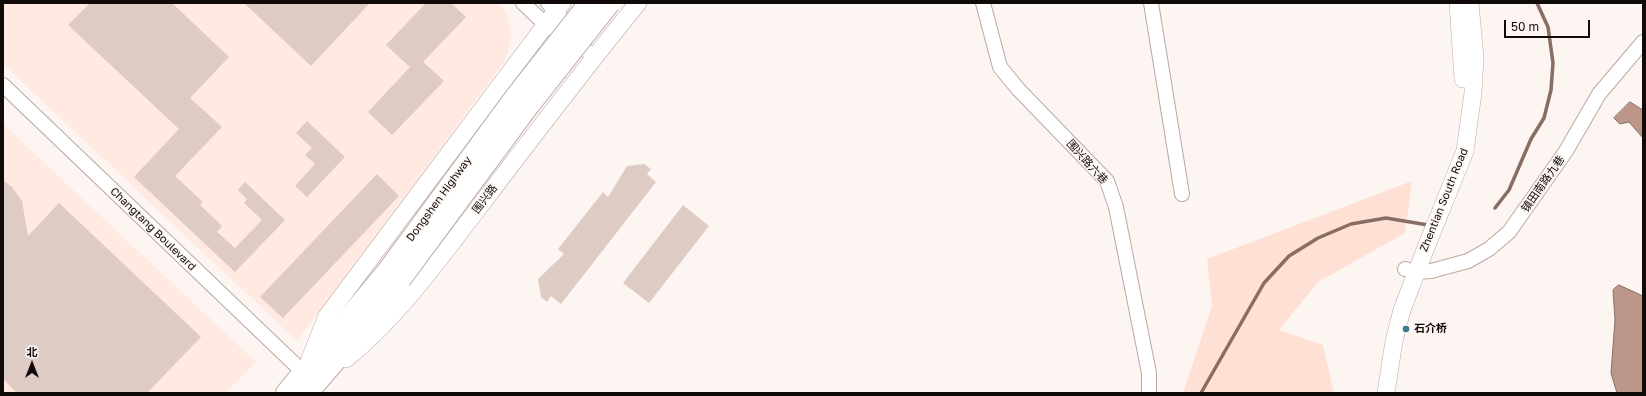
<!DOCTYPE html>
<meta charset="utf-8">
<style>
body{margin:0}
#map{position:relative;width:1646px;height:396px;overflow:hidden;background:#fcf5f2;font-family:"Golos Text","Noto Sans SC",sans-serif}
canvas{display:block}
.frame{position:absolute;inset:0;border:4px solid #100a08;pointer-events:none}
.north{position:absolute;left:12px;top:344px;width:40px;height:40px;-webkit-text-stroke:3px #fcf5f2;paint-order:stroke;rotate:0deg;font-size:11px;font-weight:700;line-height:16px;text-align:center;color:#100a08}
.north::after{content:'';display:block;margin:auto;width:14px;height:18px;background:#100a08;clip-path:polygon(50% 0,100% 100%,50% 72%,0 100%)}
.scale{position:absolute;left:1504px;top:20px;width:86px;height:18px;box-sizing:border-box;border:2px solid #100a08;border-top:0;padding-left:5px;font-size:12px;line-height:14px;white-space:nowrap;color:#100a08;-webkit-text-stroke:3px #fcf5f2;paint-order:stroke}
</style>
<div id="map">
<canvas width="1646" height="396"></canvas>
<div class="frame"></div>
<div class="north">北</div>
<div class="scale">50 m</div>
</div>
<script>
const g = document.querySelector('canvas').getContext('2d');
g.lineJoin = 'round';
function paint(path, color) { g.fillStyle = color; g.fill(path, 'evenodd'); }
function stroke(path, color, width, dash) { g.strokeStyle = color; g.lineWidth = width; g.lineCap = dash ? 'butt' : 'round'; g.setLineDash(dash || []); g.stroke(path); }
function drawText(font, color, halo, rows, align = 'center') {
  g.font = font + ' "Golos Text","Noto Sans SC",sans-serif'; g.lineWidth = 3; g.setLineDash([]); g.textBaseline = 'middle'; g.strokeStyle = halo; g.fillStyle = color; for (const [text, x, y, turn = 0] of rows) {
    g.save(); g.translate(x, y); g.rotate((+turn || 0) * Math.PI / 180); g.textAlign = isNaN(turn) ? turn : align; if (halo) g.strokeText(text, 0, 0); g.fillText(text, 0, 0); g.restore();
  }
}
paint(new Path2D(`
 M3 3H498L504 9 509 21 511 35 509 49 505 61 297 341 3 64Z
 M3 124 256 362 226 393H3Z`), '#ffe9e1');
paint(new Path2D(`
 M1412 181 1405 233 1318 282 1279 330 1323 345 1334 393H1183L1212 306 1207 259Z`), '#ffe0d4');
const water = new Path2D(`
 M1630 102 1643 110V138L1629 122 1620 124 1614 118Z
 M1619 285 1643 296V393H1617L1611 373 1615 320 1613 290Z`);
paint(water, '#bc9789');
stroke(water, '#886d62', 1);
stroke(new Path2D(`
 M1495 208 1509 190 1531 139 1544 118 1551 90 1553 63 1548 27 1537 3
 M1201 393 1264 283 1289 256 1318 238 1351 224 1386 218 1428 225`), '#886d62', 3.5);
paint(new Path2D(`
 M90 3H172L229 57 190 98 222 127 175 176 203 202 200 205 222 226 217 232 235 248 262 220 244 203 247 199 238 190 245 182 285 220 235 272 134 177 179 129 68 25Z
 M244 3H370L311 66Z
 M426 3H451L466 17 423 62 444 81 392 135 368 112 410 67 386 45Z
 M307 121 345 157 307 197 295 186 315 164 305 155 312 148 296 133Z
 M644 164 651 169 647 174 656 182 561 304 551 296 547 302 541 297 538 279 564 254 558 249 603 192 608 197 627 166Z
 M377 174 399 196 283 318 260 297Z
 M3 180 12 187 22 201 28 236 59 203 201 337 147 393H17L3 379Z
 M683 205 709 226 649 303 623 283Z`), '#decbc4');
const minor = new Path2D(`
 M523 3 545 24 595 56
 M548 3 575 33
 M983 3 1000 67 1018 89 1107 181 1116 207 1149 373V393
 M1151 3 1182 194
 M3 85 304 373
 M1405 269 1416 272 1431 271 1468 261 1489 249 1509 232 1566 151 1599 94 1643 42`);
const major = new Path2D(`
 M1458 3 1463 79
 M310 359 327 316 562 3
 M346 359C400 315 441 257 483 202 534 135 585 68 638 3
 M1386 393 1394 341 1402 310 1425 250 1465 151 1473 93 1475 58 1470 3`);
const highway = new Path2D(`
 M286 393 388 270
 M308 393 361 331 401 279`);
stroke(minor, '#bba9a2', 16);
stroke(major, '#bba9a2', 18);
stroke(highway, '#bba9a2', 22);
stroke(minor, '#fff', 14);
stroke(major, '#fff', 17);
stroke(highway, '#fff', 20);
const highwayBridge = new Path2D(`
 M388 270 515 97 589 3
 M401 279 528 107 610 3`);
stroke(highwayBridge, '#bba9a2', 22, []);
stroke(highwayBridge, '#fff', 20);
for (const [x, y, r, color] of [
 [1406,329,4,"#3b7a8f"]
]) { const dot = new Path2D(); dot.arc(x, y, r, 0, 2 * Math.PI); g.fillStyle = color; g.fill(dot); stroke(dot, '#fcf5f2', 1.5); }
drawText('11px', '#100a08', '#fcf5f2', [
 ["围兴路六巷",1087,162,48],
 ["镇田南路九巷",1543,184,-55],
 ["Dongshen Highway",439,199,-54],
 ["围兴路",485,199,-53],
 ["Zhentian South Road",1444,200,-68],
 ["Changtang Boulevard",153,229,44]
]);
drawText('bold 11px', '#100a08', '#fcf5f2', [
 ["石介桥",1414,329]
], 'left');
</script>
